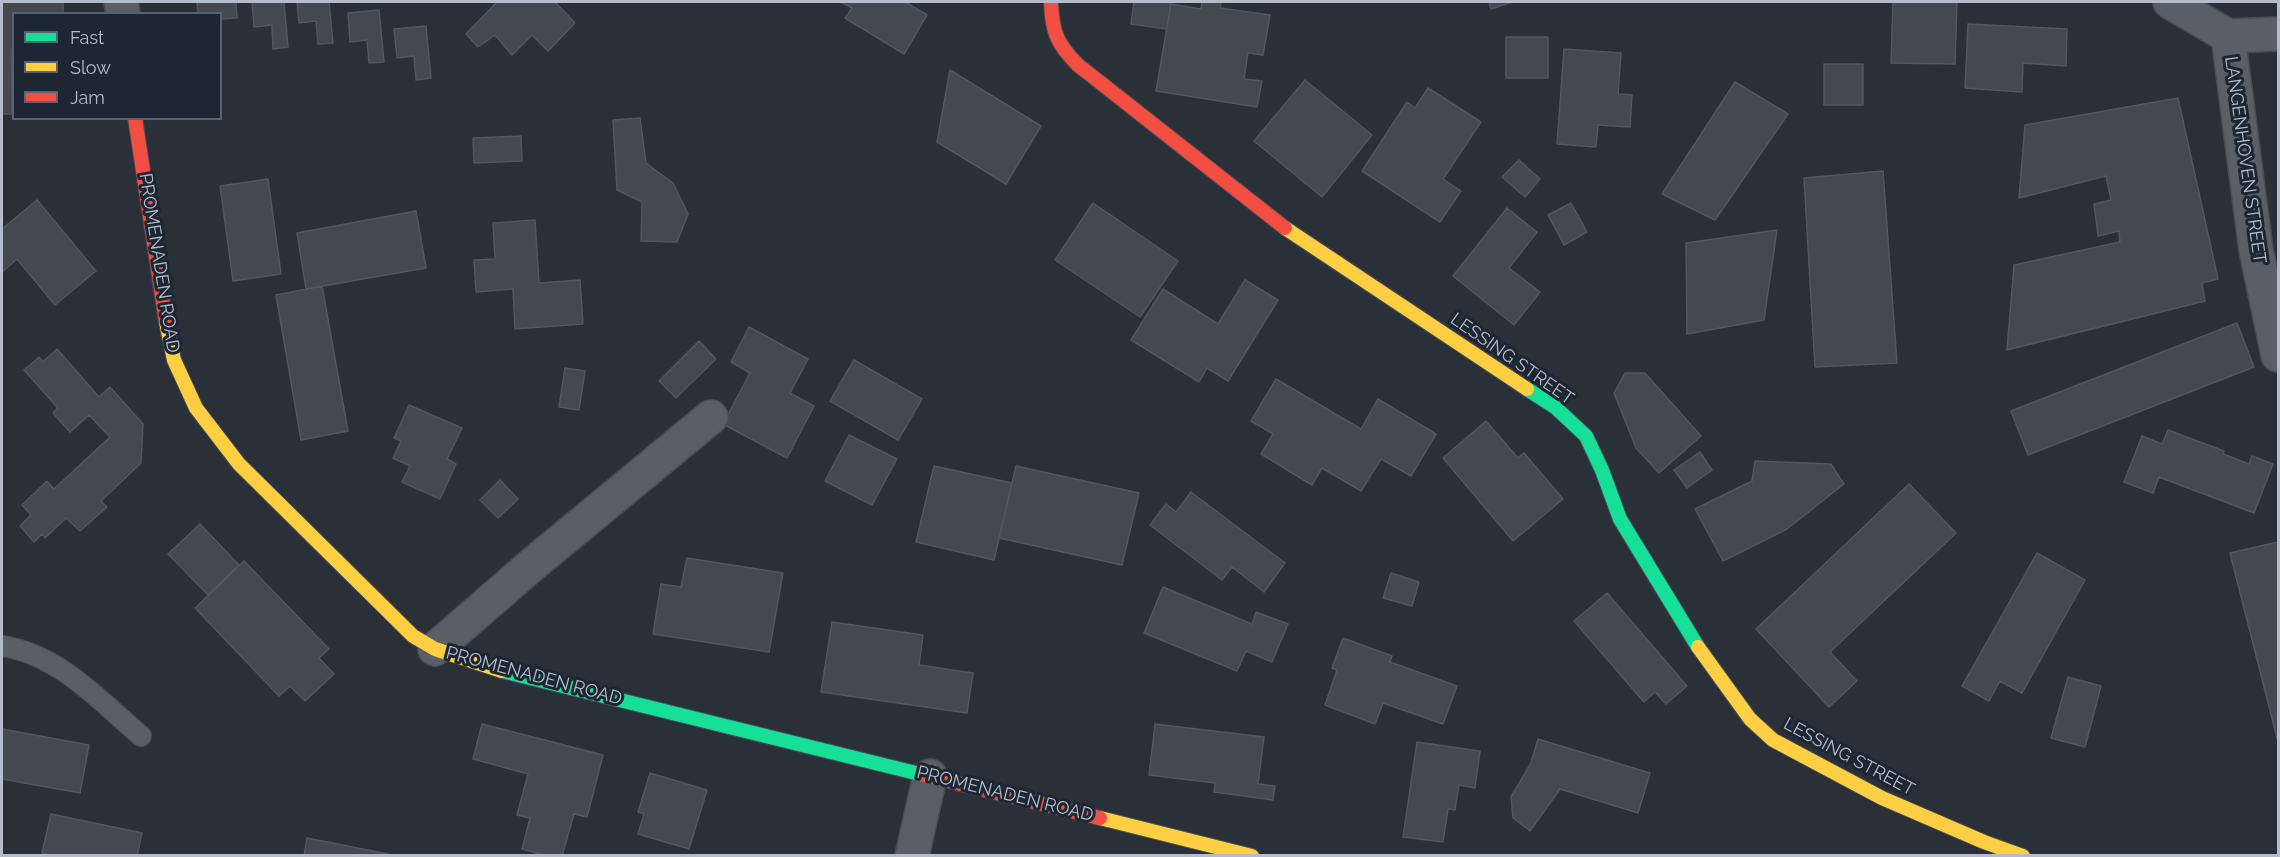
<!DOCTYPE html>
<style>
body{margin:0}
#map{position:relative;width:2280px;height:857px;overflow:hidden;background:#2a3038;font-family:Raleway,sans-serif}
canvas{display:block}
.frame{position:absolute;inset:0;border:3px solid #b4bcc9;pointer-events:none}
.legend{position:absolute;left:12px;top:12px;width:210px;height:108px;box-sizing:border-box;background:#1d2633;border:2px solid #59626f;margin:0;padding:8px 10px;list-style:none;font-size:18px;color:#b4bcc9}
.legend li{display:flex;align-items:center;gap:12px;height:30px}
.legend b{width:30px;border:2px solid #59626f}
</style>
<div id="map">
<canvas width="2280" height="857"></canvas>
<div class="frame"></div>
<ul class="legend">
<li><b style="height:8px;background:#16e098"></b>Fast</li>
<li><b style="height:8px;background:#ffcf43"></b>Slow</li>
<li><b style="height:8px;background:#f24e42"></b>Jam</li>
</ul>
</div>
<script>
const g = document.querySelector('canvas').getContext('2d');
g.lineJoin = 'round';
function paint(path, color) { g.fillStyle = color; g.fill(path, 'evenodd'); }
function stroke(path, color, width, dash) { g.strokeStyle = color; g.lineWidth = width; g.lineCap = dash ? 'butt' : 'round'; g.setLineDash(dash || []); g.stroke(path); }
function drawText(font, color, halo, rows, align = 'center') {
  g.font = font + ' Raleway,sans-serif'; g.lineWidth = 6; g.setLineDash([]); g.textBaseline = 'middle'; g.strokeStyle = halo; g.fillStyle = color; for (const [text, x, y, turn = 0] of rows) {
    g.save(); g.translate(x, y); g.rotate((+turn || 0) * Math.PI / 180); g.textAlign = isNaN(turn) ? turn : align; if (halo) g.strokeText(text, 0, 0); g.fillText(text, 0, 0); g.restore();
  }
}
const building = new Path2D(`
 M2 2H63V14H14V48H11L12 114H2Z
 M197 2H236L237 18 220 19V14H198Z
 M252 2H284L288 47 273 49 272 25 254 27Z
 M297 2H329L333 43 318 44 316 21 299 23Z
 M497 2H555L575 23 548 51 532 35 512 55 495 35 478 47 466 34Z
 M841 2H905L927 15 904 54 845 18 852 8Z
 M1134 2H1171L1167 29 1131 24Z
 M1202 2H1221L1220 8 1270 15 1263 55 1248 53 1244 79 1262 81 1257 107 1156 91 1171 4 1201 9Z
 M1489 2H1512L1491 9Z
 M1893 2H1957L1955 64 1891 63Z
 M379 10 384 62 369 63 367 40 350 42 348 13Z
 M1968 24 2067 29 2066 66 2023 63 2022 92 1965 88Z
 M426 26 431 78 416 80 414 56 397 58 394 29Z
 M1506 37H1548V78H1506Z
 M1564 49 1621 53 1618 94 1632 95 1630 127 1598 125 1596 147 1557 144Z
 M1824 64H1863V105H1824Z
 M950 70 1041 126 1006 184 937 142Z
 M1305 80 1372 135 1322 197 1254 141Z
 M1735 82 1788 114 1715 220 1662 194Z
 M1428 88 1481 122 1443 179 1461 191 1440 222 1362 171 1407 102 1415 108Z
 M2178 98 2218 279 2202 283 2205 301 2007 350 2014 265 2120 242 2119 231 2098 236 2094 204 2111 200 2106 176 2019 198 2025 125Z
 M640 118 646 163 673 183 688 214 677 242 641 241 642 202 617 190 613 120Z
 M521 136 522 161 474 163 473 138Z
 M1519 160 1540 179 1525 197 1502 177Z
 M1883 171 1897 363 1815 367 1804 178Z
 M268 179 281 274 233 281 220 186Z
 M37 200 96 271 55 305 17 259 2 272V229Z
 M1093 203 1178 261 1140 317 1055 260Z
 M1571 203 1587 232 1564 245 1548 215Z
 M1507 208 1537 232 1509 268 1540 292 1514 325 1453 276Z
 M416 211 426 268 306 289 297 233Z
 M535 220 539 283 580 280 583 324 515 329 513 289 476 292 474 260 495 259 493 223Z
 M1777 230 1764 320 1687 334 1686 243Z
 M1245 280 1278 300 1228 381 1207 368 1199 382 1131 340 1163 289 1218 324Z
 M322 286 348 431 301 440 276 295Z
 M2237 323 2254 367 2028 455 2011 411Z
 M749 327 808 359 790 393 814 406 787 458 723 424 750 373 731 362Z
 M699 341 716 359 676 398 659 381Z
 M57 349 99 397 110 387 143 424 141 463 101 501 107 507 80 531 66 518 45 538 42 534 34 542 20 526 31 515 22 505 47 481 54 489 110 437 89 415 70 432 53 413 58 408 24 370 39 357 43 362Z
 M854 360 922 399 898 440 830 401Z
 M565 368 585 371 579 410 559 407Z
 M1625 373H1645L1701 436 1659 473 1636 448 1614 393Z
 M1276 379 1361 429 1378 399 1436 434 1411 476 1381 459 1361 491 1322 468 1312 485 1261 454 1273 434 1251 421Z
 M409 405 462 428 447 459 456 464 440 499 402 482 410 466 393 458 401 441 394 438Z
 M1486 421 1518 458 1524 453 1563 499 1513 541 1443 458Z
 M2168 430 2224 451 2223 454 2249 464 2252 456 2273 464 2254 513 2159 477 2153 493 2124 482 2142 436 2162 444Z
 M849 435 897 459 872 505 825 481Z
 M1700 452 1712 470 1687 488 1674 470Z
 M1755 461 1831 464 1844 484 1787 529 1723 561 1695 509 1752 481Z
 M934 466 1012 483 994 560 916 542Z
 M1016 466 1139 493 1122 565 999 538Z
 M500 480 518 499 498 518 480 500Z
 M1909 484 1956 533 1830 652 1857 681 1829 707 1756 629Z
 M1191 492 1285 563 1264 592 1232 567 1222 580 1150 525 1166 504 1176 512Z
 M200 524 239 565 208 595 168 554Z
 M2278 542V742L2230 553Z
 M2037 553 2085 580 2022 693 2000 681 1989 701 1962 686Z
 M687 558 783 573 769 652 653 634 661 584 681 587Z
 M244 561 329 649 319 658 334 674 305 701 290 686 279 696 195 608Z
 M1391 573 1419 582 1412 606 1383 598Z
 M1163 587 1252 624 1256 612 1288 624 1272 662 1246 651 1237 671 1144 633Z
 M1607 593 1687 686 1666 704 1655 692 1644 702 1574 621Z
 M832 622 923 635 919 665 973 673 967 713 821 692Z
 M1343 638 1392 656 1390 662 1457 686 1443 724 1383 703 1375 724 1325 705 1337 670 1332 668Z
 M2068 677 2101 686 2085 747 2051 738Z
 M482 724 603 755 587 817 574 814 562 856H548L522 849 530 818 517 815 528 774 473 759Z
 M1155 724 1264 737 1258 784 1275 786 1273 800 1214 792 1215 783 1149 775Z
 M2 729 89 745 80 793 2 779Z
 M1538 739 1650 773 1638 813 1560 789 1530 831 1513 818 1511 797 1531 763Z
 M1417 742 1480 751 1475 788 1459 785 1455 810 1448 809 1443 842 1403 837Z
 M650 773 707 790 689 849 638 834 644 814 638 812Z
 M51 814 142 833 137 856H55L42 853Z
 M307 838 393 855 304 856Z`);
paint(building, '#444950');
stroke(building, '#52575f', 1.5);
const lane = new Path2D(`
 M2 646C58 654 99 700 141 736`);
const street = new Path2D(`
 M121 2 123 14
 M2170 2 2228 36 2278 34
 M2228 36 2256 250 2278 355
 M435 649 533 564 711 417
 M912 856 930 776`);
const fast = new Path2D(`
 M1527 389 1555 407 1586 436 1602 470 1620 519 1698 647
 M502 671 924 775`);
const slow = new Path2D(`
 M1285 228 1527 389
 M166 322 174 360 196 408 239 464 413 636 435 649 502 671
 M1698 647 1750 719 1773 740 1882 798 1984 842 2023 856
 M1100 818 1252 856`);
const jam = new Path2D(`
 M1051 2C1052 32 1057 44 1078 65L1285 228
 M135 118 166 322
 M924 775 1100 818`);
stroke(lane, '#484c53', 22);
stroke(street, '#484c53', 36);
stroke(fast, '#484c53', 16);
stroke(slow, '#484c53', 16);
stroke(jam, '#484c53', 16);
stroke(lane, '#5a5e66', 20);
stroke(street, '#5a5e66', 33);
stroke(fast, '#16e098', 14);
stroke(slow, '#ffcf43', 14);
stroke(jam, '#f24e42', 14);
drawText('18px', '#b4bcc9', '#1d2633', [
 ["LANGENHOVEN STREET",2245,160,82],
 ["PROMENADEN ROAD",159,263,81],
 ["LESSING STREET",1512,359,35],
 ["PROMENADEN ROAD",534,676,15],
 ["LESSING STREET",1849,757,28],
 ["PROMENADEN ROAD",1005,794,14]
]);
</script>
